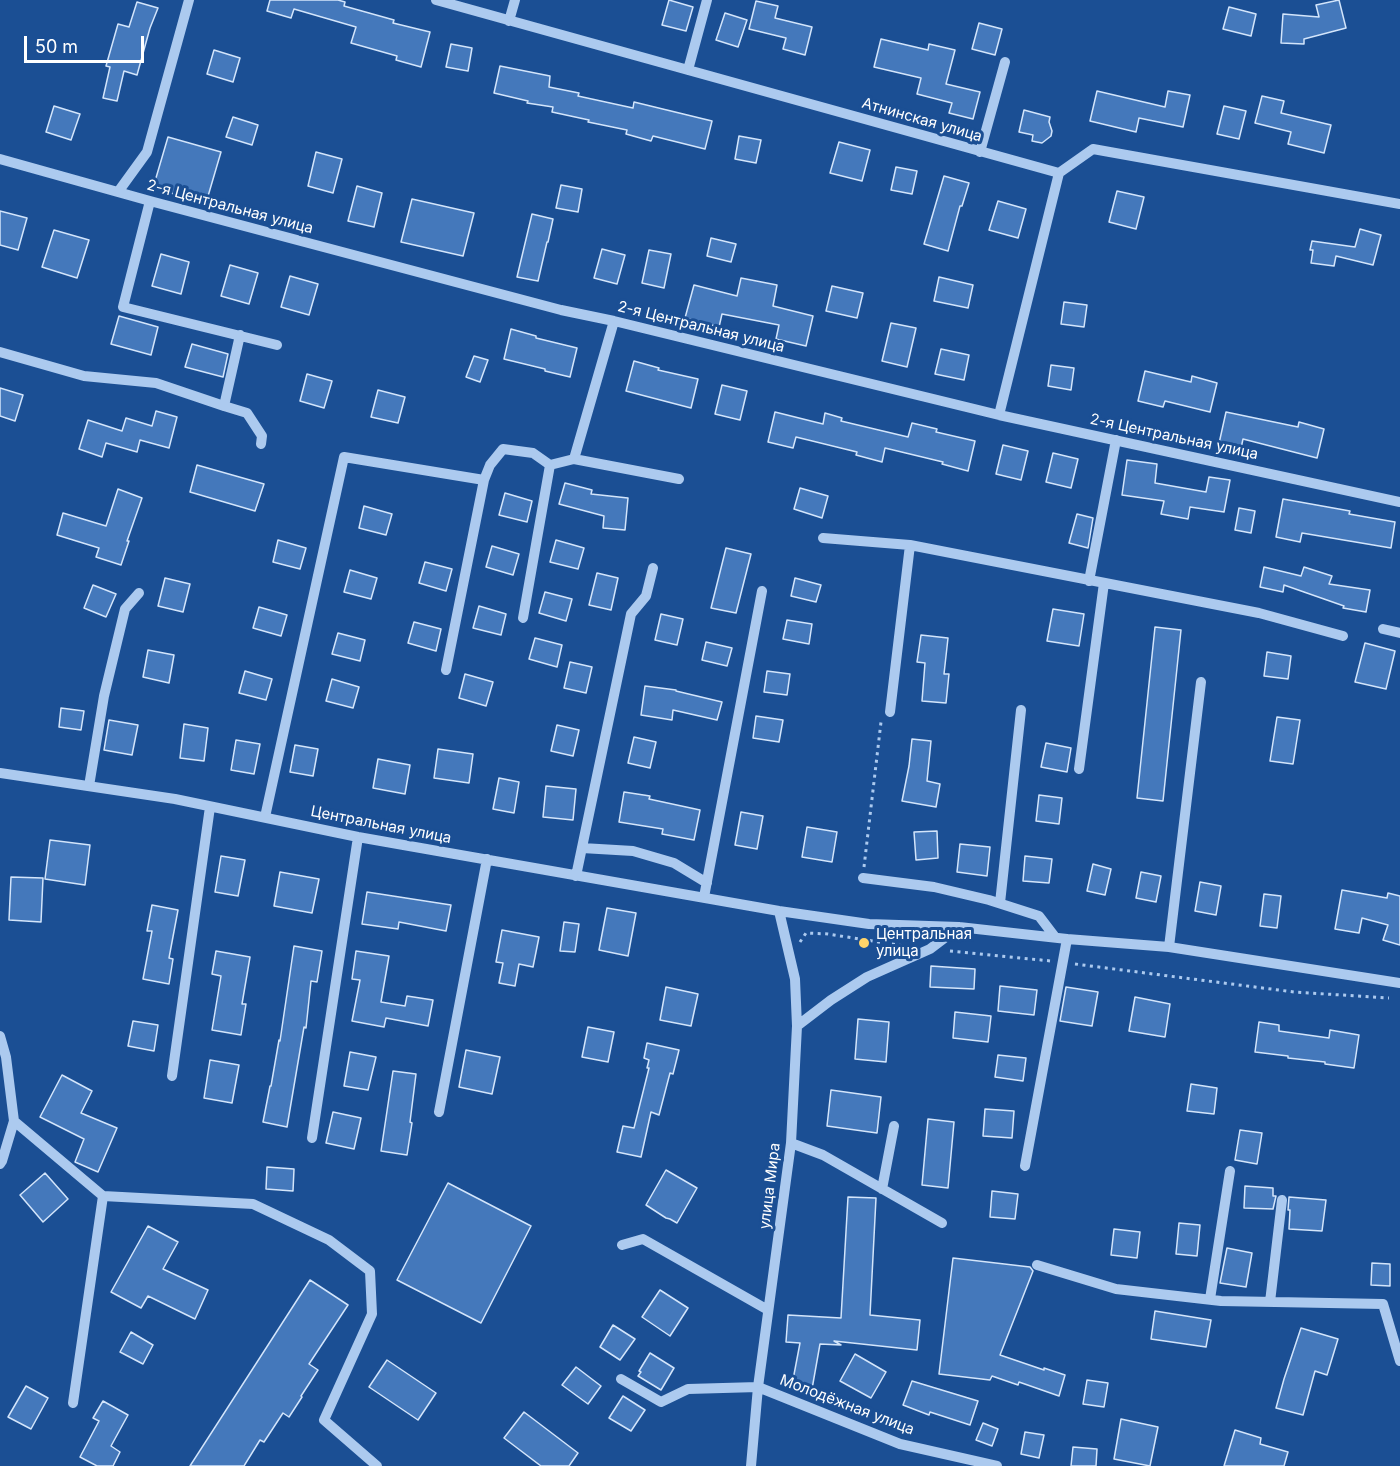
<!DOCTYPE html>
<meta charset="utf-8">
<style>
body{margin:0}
#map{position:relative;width:1400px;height:1466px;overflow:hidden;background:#1b4f94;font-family:Inter,sans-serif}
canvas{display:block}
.scale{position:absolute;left:24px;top:36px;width:120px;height:27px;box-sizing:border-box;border:3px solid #fff;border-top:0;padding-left:8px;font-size:18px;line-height:21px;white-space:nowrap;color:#fff;-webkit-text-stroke:4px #1b4f94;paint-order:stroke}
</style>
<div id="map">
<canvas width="1400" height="1466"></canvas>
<div class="scale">50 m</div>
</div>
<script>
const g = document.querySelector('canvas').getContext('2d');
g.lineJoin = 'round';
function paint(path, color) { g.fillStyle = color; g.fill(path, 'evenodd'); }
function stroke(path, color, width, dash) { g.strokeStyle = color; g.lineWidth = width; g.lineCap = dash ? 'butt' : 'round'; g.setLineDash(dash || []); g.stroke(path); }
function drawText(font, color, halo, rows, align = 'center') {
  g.font = font + ' Inter,sans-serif'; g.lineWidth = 6; g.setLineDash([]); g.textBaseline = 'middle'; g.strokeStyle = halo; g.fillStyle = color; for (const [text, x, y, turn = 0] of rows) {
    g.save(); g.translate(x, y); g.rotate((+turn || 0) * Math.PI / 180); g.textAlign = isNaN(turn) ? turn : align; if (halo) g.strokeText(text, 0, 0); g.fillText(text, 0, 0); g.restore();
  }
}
const building = new Path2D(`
 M270 0H338L345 2 344 6 394 20 393 23 430 32 421 67 396 60 397 56 351 43 356 27 294 9 291 18 267 11Z
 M669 0 693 7 686 31 662 25Z
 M1339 0 1346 28 1304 39V44L1281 43 1283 14 1319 17 1316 5Z
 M756 1 778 6 775 18 812 27 805 55 783 49 786 38 749 29Z
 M137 2 158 8 150 28 137 75 124 71 117 101 103 98 110 67 106 66 118 24 129 27Z
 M1229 7 1256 14 1251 36 1223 29Z
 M725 13 747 20 738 47 716 40Z
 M979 23 1002 29 995 55 972 49Z
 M881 39 928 50 929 44 955 50 946 84 980 92 973 119 949 113 952 103 917 94 921 78 874 67Z
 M451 44 472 48 468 71 446 67Z
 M214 50 240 58 233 82 207 74Z
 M500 66 550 76 549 87 579 93 578 96 633 108 634 102 712 121 705 149 653 136 651 141 626 134 627 130 588 122 589 120 552 112 553 107 527 103 528 101 494 93Z
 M1097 91 1165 107 1168 91 1190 95 1183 127 1139 118 1136 132 1090 121Z
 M1262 96 1284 101 1281 113 1331 125 1324 153 1288 144 1291 132 1255 123Z
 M54 106 80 114 71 140 46 132Z
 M1224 106 1246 111 1239 139 1217 134Z
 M1024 110 1050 117 1049 122 1052 131 1051 136 1042 143 1032 141 1033 135 1019 132Z
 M233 117 258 125 252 145 226 137Z
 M739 136 761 140 756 163 735 159Z
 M168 137 221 152 206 203 153 188Z
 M839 142 870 150 862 181 830 173Z
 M316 152 342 159 333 193 308 186Z
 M896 167 917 171 912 194 891 190Z
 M944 176 969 183 962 206H960L948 251 924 244Z
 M561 185 582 189 578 212 556 208Z
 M357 186 382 193 374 227 348 221Z
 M1117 191 1144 197 1136 229 1109 222Z
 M412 199 474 213 463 256 401 242Z
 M998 201 1026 209 1018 238 989 230Z
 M0 211 27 218 18 250 0 245Z
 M532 214 553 219 548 242H547L538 281 517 277Z
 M1360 229 1381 235 1373 265 1336 256 1334 266 1311 263 1313 250H1310L1312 241 1355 247Z
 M54 230 89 240 77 278 42 267Z
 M711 238 736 244 731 262 707 256Z
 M602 249 625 255 617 284 594 278Z
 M649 250 671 254 664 288 642 283Z
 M161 254 189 262 181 294 152 286Z
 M230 265 258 273 249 304 221 296Z
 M290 276 318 284 309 315 281 307Z
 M939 277 973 285 968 308 934 301Z
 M741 278 777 285 773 306 813 316 806 346 776 339 779 325 722 314 719 327 685 318 694 285 737 296Z
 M832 286 863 293 857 318 826 311Z
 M1064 302 1087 305 1084 327 1061 324Z
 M119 316 158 327 151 355 111 344Z
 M891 323 916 328 907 367 882 361Z
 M511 329 536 336V338L577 348 570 377 545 371V369L504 359Z
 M192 344 228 354 223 377 185 367Z
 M941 349 969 355 964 380 935 374Z
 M474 356 488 360 480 382 466 377Z
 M634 361 659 368 658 370 698 379 691 408 626 391Z
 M1051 365 1074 368 1071 390 1048 386Z
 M1145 371 1191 382 1192 376 1217 383 1210 412 1165 401 1163 407 1138 401Z
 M307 374 332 381 324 408 300 401Z
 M722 385 747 391 740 420 715 414Z
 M0 388 23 395 15 421 0 416Z
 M378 390 405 397 398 423 371 417Z
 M156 411 177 417 169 448 140 440 137 452 106 443 102 457 79 449 88 420 122 431 126 418 152 426Z
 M775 412 823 424 825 413 842 418 841 421 908 437 912 423 937 429 936 432 975 441 968 471 942 464 943 462 885 448 882 462 856 455 857 452 796 437 793 448 768 442Z
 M1226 412 1298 427 1299 422 1324 429 1317 458 1243 439 1240 453 1218 448Z
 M1003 445 1028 451 1021 480 996 474Z
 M1053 453 1078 459 1071 488 1046 482Z
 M1127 460 1157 464 1155 483 1206 492 1209 477 1230 480 1224 512 1190 507 1188 519 1161 514 1164 501 1122 495Z
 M197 465 264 484 255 511 190 492Z
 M565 483 592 490 591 494 628 498 625 530 603 528 604 516 559 504Z
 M800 488 828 496 822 518 794 509Z
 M118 489 142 498 127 541H129L121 565 96 557 99 548 57 535 63 513 106 526Z
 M505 493 532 501 527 522 499 515Z
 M1283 499 1350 511 1349 514 1395 522 1391 548 1302 533 1300 542 1276 537Z
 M364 506 392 514 386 535 359 528Z
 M1239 508 1255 511 1251 533 1235 530Z
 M1077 514 1093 518 1088 548 1069 543Z
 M278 540 306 548 300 569 273 562Z
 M556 540 584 548 578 569 550 562Z
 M492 546 519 554 513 575 486 567Z
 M726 548 751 554 736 613 711 608Z
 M425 562 452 569 446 591 419 583Z
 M1264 567 1301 576 1304 567 1332 576 1329 584 1370 590 1366 612 1343 608 1344 606 1284 585 1283 592 1260 587Z
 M350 570 377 578 371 599 344 592Z
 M597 573 618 578 611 610 589 605Z
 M165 578 190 584 183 612 158 606Z
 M795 578 821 585 816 602 791 596Z
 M93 585 116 594 106 617 84 608Z
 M545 592 572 599 566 621 539 613Z
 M479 606 506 614 501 635 473 628Z
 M259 607 287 615 281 636 253 628Z
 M1053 609 1084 614 1079 646 1047 641Z
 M661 614 683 619 677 645 655 640Z
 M787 620 812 624 809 644 783 639Z
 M414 622 441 629 436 651 408 643Z
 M1155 627 1181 630 1163 801 1137 798Z
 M338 633 365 640 360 661 332 654Z
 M921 635 948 638 944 674H949L946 703 922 701 925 663 917 662Z
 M535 638 562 645 557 667 529 659Z
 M706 642 732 648 727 666 702 660Z
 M1365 643 1395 651 1386 689 1355 682Z
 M148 650 174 655 169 683 143 677Z
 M1267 652 1291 656 1288 679 1264 676Z
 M570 662 592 667 586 693 564 688Z
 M245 671 272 679 266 700 239 693Z
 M767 671 790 674 787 695 764 692Z
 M465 674 493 682 486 706 459 698Z
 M332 679 359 687 353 708 326 701Z
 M645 686 676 690V691L722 702 717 720 673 710 672 720 641 715Z
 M61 708 84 711 81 730 59 727Z
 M756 716 783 720 779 742 753 738Z
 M1277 717 1300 720 1293 764 1270 761Z
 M109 720 138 725 132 755 104 750Z
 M184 724 208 728 204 761 180 758Z
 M557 725 579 730 573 756 551 751Z
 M634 737 656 742 650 768 628 763Z
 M912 739 931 741 927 781 940 784 936 807 902 801 909 766Z
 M236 740 260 744 254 774 231 770Z
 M1046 743 1071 748 1067 772 1041 767Z
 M295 745 318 749 313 776 290 772Z
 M438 749 473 754 469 783 434 778Z
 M378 759 410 765 405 794 373 788Z
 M499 778 519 782 514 813 493 809Z
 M546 786 576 789 573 820 543 817Z
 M624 792 650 796 649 799 700 810 694 840 662 834 663 829 619 822Z
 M1039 795 1062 798 1059 824 1036 821Z
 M741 812 763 816 757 849 735 845Z
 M807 827 837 832 832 862 802 857Z
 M937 831 938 858 916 860 914 832Z
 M50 840 90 845 85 885 45 879Z
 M960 844 990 847 987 876 957 872Z
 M221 856 245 860 238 896 215 892Z
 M1025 856 1052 859 1049 883 1023 881Z
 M1093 864 1111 869 1105 895 1087 891Z
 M280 872 319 879 312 913 274 906Z
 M1141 872 1161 876 1156 902 1136 898Z
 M11 877 43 878 41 922 9 920Z
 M1200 882 1221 886 1216 915 1195 911Z
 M1342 890 1387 898 1388 893 1400 896V945L1383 940 1388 925 1362 918 1359 933 1335 929Z
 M367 892 451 905 446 931 399 922 398 929 362 924Z
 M1264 894 1281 896 1277 928 1260 926Z
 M152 905 178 910 169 958 173 959 169 984 143 979 152 931H147Z
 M607 908 636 913 628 956 599 950Z
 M564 922 579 924 575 952 560 951Z
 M502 930 539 937 533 967 519 964 515 986 499 983 503 963 496 962Z
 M294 946 322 951 317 982 311 981 306 1028 304 1027 287 1127 263 1122 270 1086H271L279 1040 280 1041Z
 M216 951 250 957 242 1004H246L241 1035 212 1030 221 976 212 974Z
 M356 951 389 956 381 1002 405 1006 407 996 433 1000 428 1026 386 1018 384 1027 352 1021 360 980 352 979Z
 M931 966 975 969 974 989 930 987Z
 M1000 986 1037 990 1034 1015 998 1011Z
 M666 987 698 994 691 1026 660 1020Z
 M1066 987 1098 992 1092 1026 1060 1021Z
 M1135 997 1170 1004 1165 1037 1129 1031Z
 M955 1012 991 1016 988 1042 953 1038Z
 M858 1019 889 1022 886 1062 855 1059Z
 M133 1021 158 1025 154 1051 128 1046Z
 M1259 1022 1279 1025V1031L1329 1038 1330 1030 1359 1035 1354 1068 1325 1064V1062L1288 1058V1056L1255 1052Z
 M588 1027 614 1032 608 1062 582 1057Z
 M647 1043 679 1050 673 1074 670 1073 659 1115 651 1112 641 1157 617 1152 623 1126 634 1128 649 1068H647L649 1060 644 1058Z
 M466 1050 500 1057 492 1094 459 1087Z
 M350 1052 376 1057 368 1090 344 1086Z
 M998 1055 1026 1058 1023 1081 995 1077Z
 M210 1060 239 1065 232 1103 204 1098Z
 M393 1071 416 1074 410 1122 412 1123 407 1155 381 1151Z
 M62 1075 92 1091 81 1113 117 1128 98 1172 75 1162 84 1139 40 1117Z
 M1191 1084 1217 1088 1214 1114 1187 1111Z
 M831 1090 881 1097 877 1133 827 1126Z
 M985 1109 1014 1111 1012 1138 983 1136Z
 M333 1112 361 1118 354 1149 326 1143Z
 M928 1119 954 1122 948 1188 922 1185Z
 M1240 1130 1262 1133 1257 1164 1235 1160Z
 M267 1167 294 1169 293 1191 266 1189Z
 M666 1170 697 1188 677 1223 670 1219 666 1218 646 1205Z
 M45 1173 68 1199 43 1222 20 1195Z
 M448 1183 531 1226 481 1323 397 1280Z
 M1245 1186 1273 1188V1196H1276L1273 1209 1244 1208Z
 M992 1191 1018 1194 1015 1219 990 1217Z
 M848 1197 876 1198 870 1315 920 1320 917 1350 834 1341 841 1345 820 1344 812 1389 792 1385 800 1343 786 1342 788 1315 841 1318Z
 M1289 1197 1326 1200 1322 1231 1289 1229 1290 1210H1288Z
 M1179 1223 1200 1225 1197 1256 1176 1254Z
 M148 1226 178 1242 163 1269 208 1290 195 1319 148 1296 141 1308 111 1292Z
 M1114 1229 1140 1232 1137 1258 1111 1255Z
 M1227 1248 1252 1253 1246 1287 1220 1283Z
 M953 1258 1030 1267 1033 1271 1000 1355 1044 1370V1368L1065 1375 1059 1396 1019 1382 1018 1385 992 1376 990 1380 939 1374Z
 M1372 1263 1390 1264V1286L1371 1285Z
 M310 1280 348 1305 309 1364 318 1370 301 1396 302 1397 289 1417 283 1413 264 1442 260 1440 244 1466H190Z
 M660 1290 688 1308 670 1336 642 1317Z
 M1155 1311 1211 1320 1206 1347 1151 1339Z
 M613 1325 635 1339 620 1360 600 1347Z
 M1301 1328 1338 1339 1327 1375 1315 1371 1303 1415 1276 1408 1284 1379Z
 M131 1332 153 1345 143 1364 120 1352Z
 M650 1353 674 1368 661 1390 638 1376 641 1372 639 1371Z
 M855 1354 886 1372 871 1398 840 1381Z
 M387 1360 436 1393 418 1420 369 1387Z
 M576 1367 601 1386 588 1404 562 1385Z
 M1087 1380 1108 1383 1104 1407 1083 1404Z
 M912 1381 978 1401 970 1425 930 1412 929 1415 903 1405Z
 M26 1386 48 1398 31 1429 8 1417Z
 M623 1396 645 1410 631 1431 609 1418Z
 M103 1401 128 1415 111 1446 120 1452 113 1466H97L80 1457 99 1421 93 1418Z
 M524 1412 578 1453 569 1466H541L504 1438Z
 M1121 1419 1158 1427 1150 1466 1114 1459Z
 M983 1423 998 1429 992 1446 976 1440Z
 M1235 1430 1261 1438 1260 1444 1288 1452 1284 1466H1224Z
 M1025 1432 1044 1435 1039 1458 1021 1454Z
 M1073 1447 1097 1449 1096 1466H1071Z`);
paint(building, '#4478bb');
stroke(building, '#d3e5fb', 1.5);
stroke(new Path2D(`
 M864 867 881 722
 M800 942 806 933 828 934 904 946
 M950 951 1051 961
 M1075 964 1294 992 1389 998`), '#accaef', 3, [3, 4.5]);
stroke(new Path2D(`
 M436 0 1059 173
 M509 21 515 0
 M688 70 707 0
 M980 152 1005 62
 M0 159 150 201 561 310 614 321 999 415 1400 502
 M1059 173 1093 149 1400 204
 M118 192 147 152 189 0
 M150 201 123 307 277 345
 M0 352 84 376 156 383 224 406 247 413 262 436 261 444
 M224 406 240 335
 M999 415 1059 173
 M574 459 679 479
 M484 480 490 465 503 449 533 453 550 465 574 459 614 321
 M823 538 910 545 1259 613 1343 636
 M1089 581 1116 440
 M523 618 550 465
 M1383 629 1400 633
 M890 712 910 545
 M1079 769 1104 583
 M0 773 175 799 358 837 779 911 869 924 959 927 1067 939 1169 947 1400 983
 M89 786 104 696 125 609 139 593
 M265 817 344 457 484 480 446 670
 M582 848 633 851 674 863 707 883
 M576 876 631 614 646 596 653 568
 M863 878 934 887 989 900 1039 916 1055 937
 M704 897 762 591
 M1000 903 1021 710
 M1169 947 1201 682
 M797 1026 831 1000 867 977 930 949 959 927
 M0 1036 6 1057 14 1121 2 1161 0 1164
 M172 1076 210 807
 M439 1112 487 859
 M14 1121 103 1196 253 1204 329 1240 370 1271 372 1314 324 1420 377 1466
 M312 1138 358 837
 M791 1143 823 1155 942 1223
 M1025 1166 1067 939
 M882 1189 894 1126
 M622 1245 643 1239 768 1310
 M1037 1265 1116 1289 1221 1301 1383 1304 1400 1361
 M1210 1299 1230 1171
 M1270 1302 1282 1200
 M621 1379 661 1402 688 1389 758 1387 900 1444 997 1466
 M73 1403 103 1196
 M751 1466 758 1387 791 1143 797 1026 795 979 779 911`), '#accaef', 10);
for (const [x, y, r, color] of [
 [864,943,6,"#ffd46a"]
]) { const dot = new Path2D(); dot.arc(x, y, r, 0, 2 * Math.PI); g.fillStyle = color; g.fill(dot); stroke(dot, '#1b4f94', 2); }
drawText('15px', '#fff', '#1b4f94', [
 ["Атнинская улица",922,120,16],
 ["2-я Центральная улица",230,207,15],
 ["2-я Центральная улица",701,327,14],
 ["2-я Центральная улица",1174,437,12],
 ["Центральная улица",381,825,11],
 ["улица Мира",770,1186,-83],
 ["Молодёжная улица",847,1405,21]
]);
drawText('15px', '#fff', '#1b4f94', [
 ["Центральная",876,934],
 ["улица",876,951]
], 'left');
</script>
